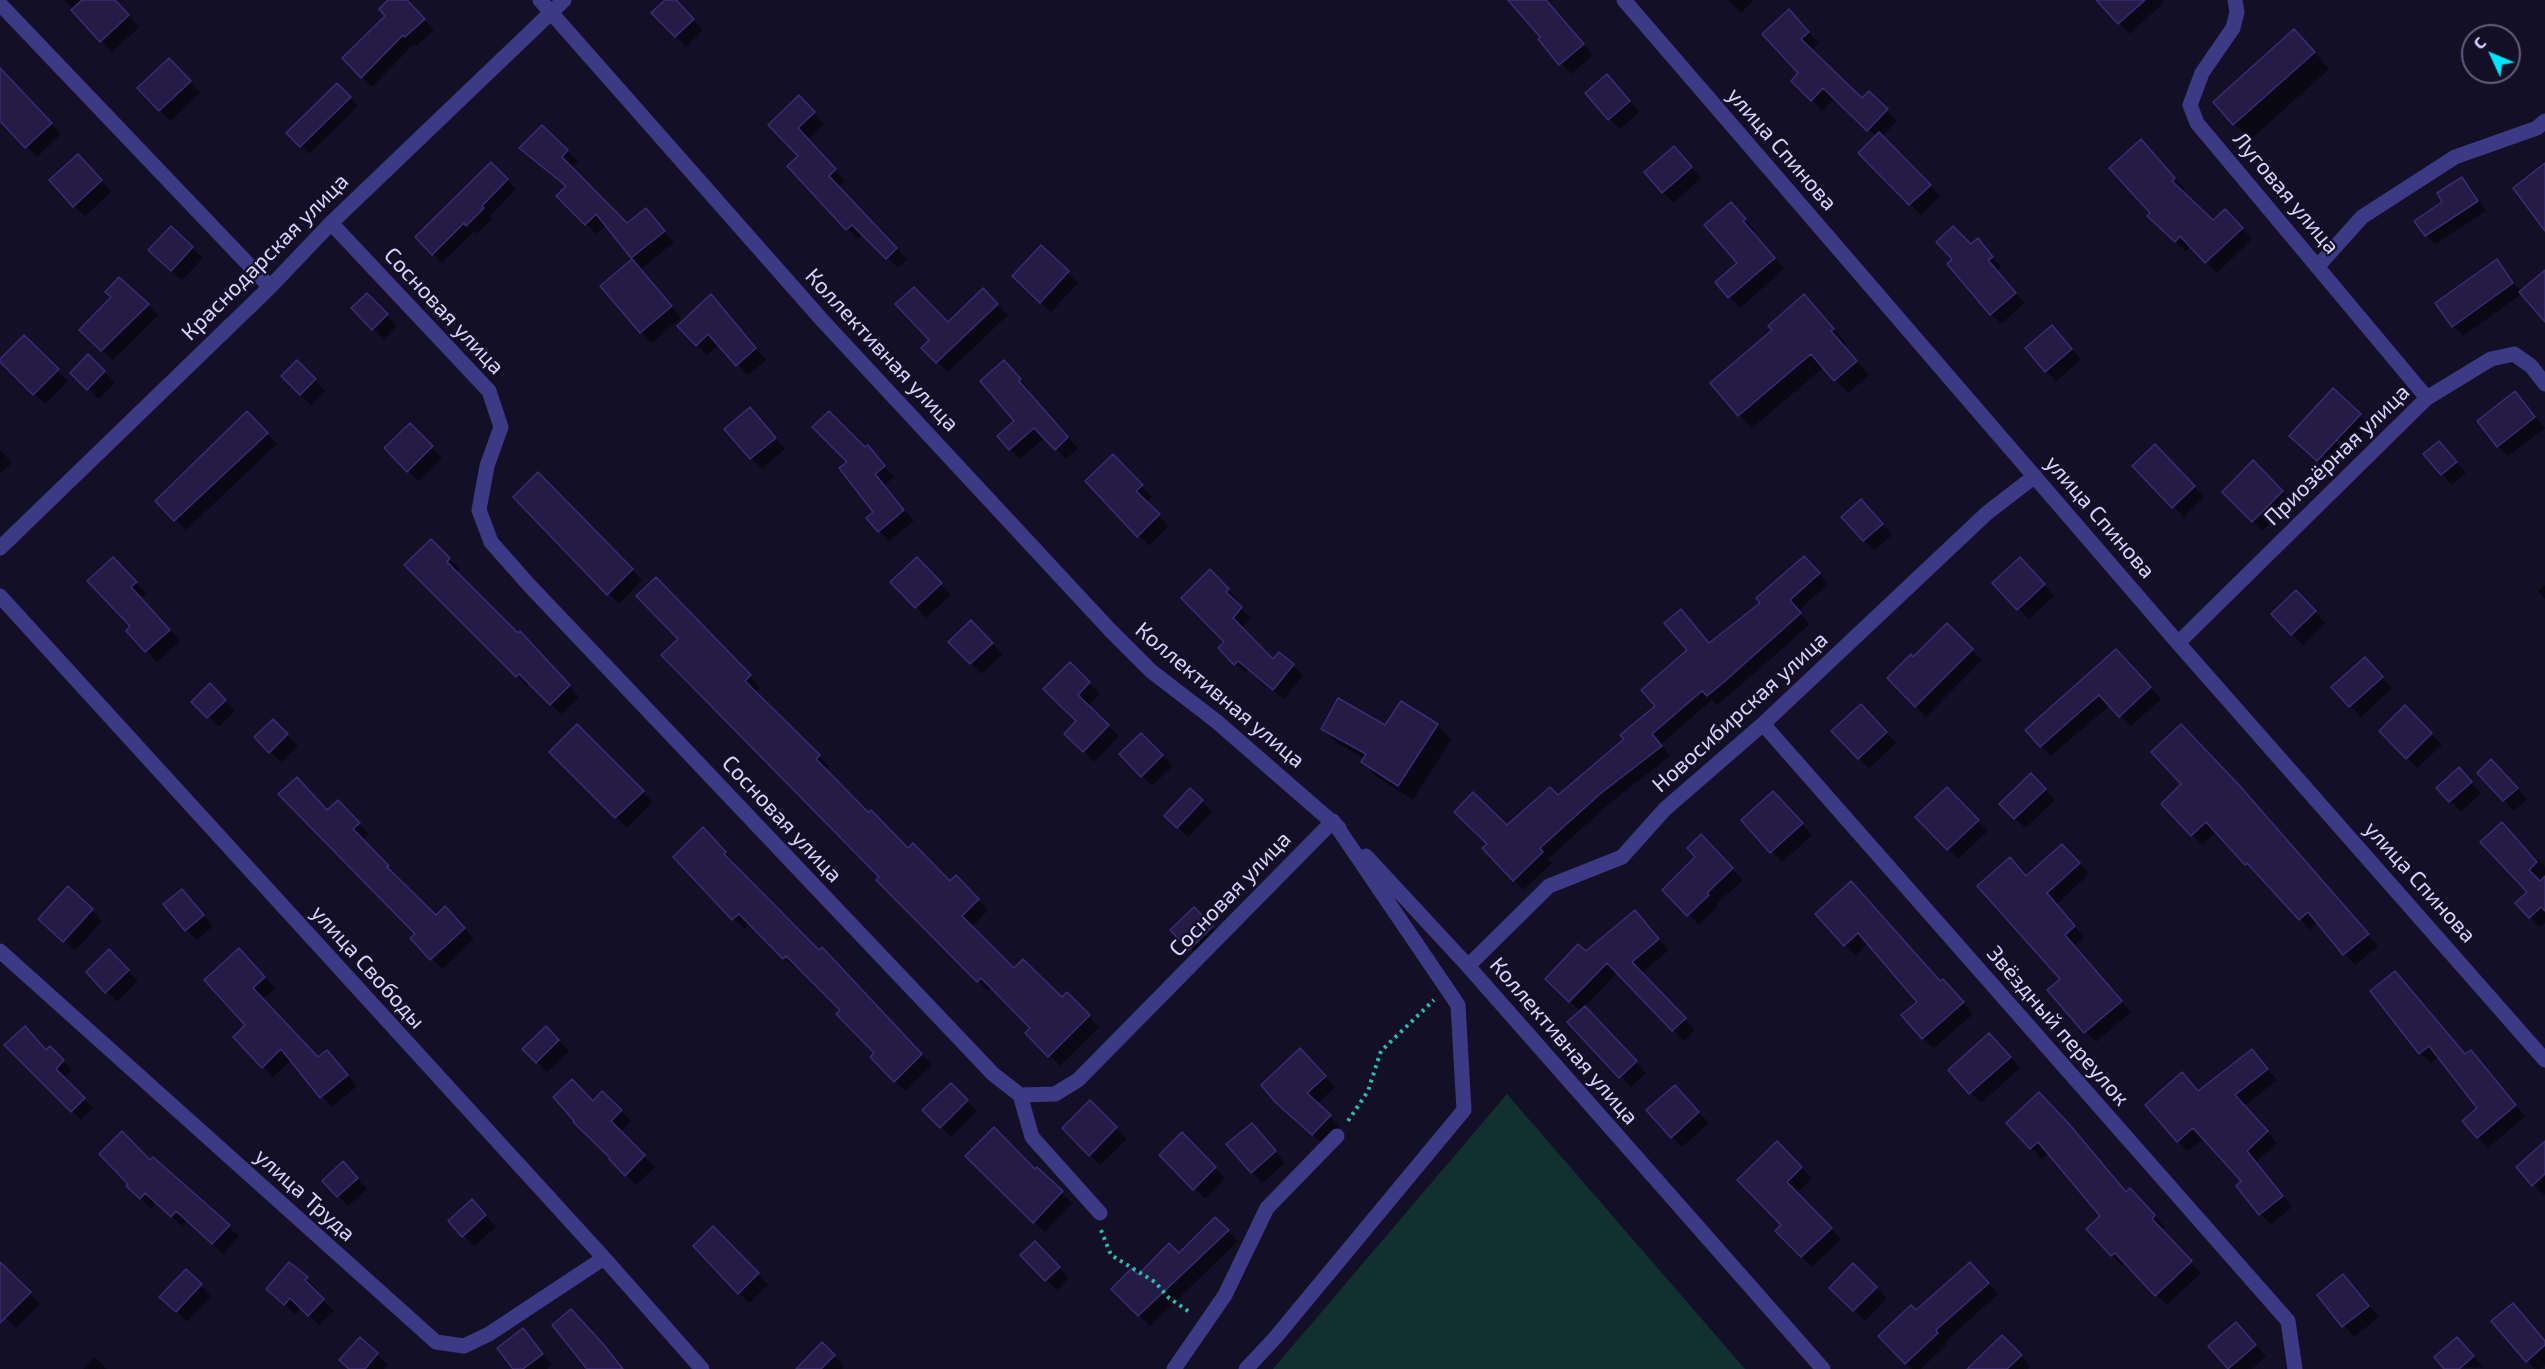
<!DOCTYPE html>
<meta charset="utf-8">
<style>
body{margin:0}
#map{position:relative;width:2545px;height:1369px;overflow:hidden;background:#130f26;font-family:"Exo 2",sans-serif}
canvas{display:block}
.north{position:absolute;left:2461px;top:24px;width:60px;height:60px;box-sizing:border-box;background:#130f26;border:2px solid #625e7d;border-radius:50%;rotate:314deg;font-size:16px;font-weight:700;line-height:24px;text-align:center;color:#d9d4ff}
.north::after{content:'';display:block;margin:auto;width:21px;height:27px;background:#00e5ff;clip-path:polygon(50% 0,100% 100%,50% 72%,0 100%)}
</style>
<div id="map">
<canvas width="2545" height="1369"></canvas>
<div class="north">С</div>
</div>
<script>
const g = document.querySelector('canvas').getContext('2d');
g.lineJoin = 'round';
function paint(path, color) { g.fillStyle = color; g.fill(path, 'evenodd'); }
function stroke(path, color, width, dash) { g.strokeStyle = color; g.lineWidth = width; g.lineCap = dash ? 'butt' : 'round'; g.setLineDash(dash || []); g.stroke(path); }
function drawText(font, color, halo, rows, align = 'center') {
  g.font = font + ' "Exo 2",sans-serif'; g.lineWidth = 4.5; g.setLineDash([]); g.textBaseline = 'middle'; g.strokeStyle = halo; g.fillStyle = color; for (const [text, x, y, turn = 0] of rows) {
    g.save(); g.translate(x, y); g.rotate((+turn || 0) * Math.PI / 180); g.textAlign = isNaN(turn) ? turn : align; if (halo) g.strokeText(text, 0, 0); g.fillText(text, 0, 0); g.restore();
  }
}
paint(new Path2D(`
 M1507 1094 1745 1369H1273Z`), '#12302f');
paint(new Path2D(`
 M64 0H114L139 27 112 52Z
 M390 0H405L434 30 416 46 414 44 372 87 344 58 387 16Z
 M667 0H674L703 30 686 47 653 13Z
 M1510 0H1546L1593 55 1571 74 1540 40 1542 38Z
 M1728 0H1752L1753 1 1741 13Z
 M2098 0H2162L2164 2 2130 34Z
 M1799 22 1819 43 1811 50 1862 100 1869 93 1897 121 1882 137 1940 196 1921 215 1860 153 1876 137 1835 98 1822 111 1793 81 1800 73Z
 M2310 47 2329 69 2250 140 2234 124Z
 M0 70 61 134 37 157 0 119Z
 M180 71 200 93 170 121 139 88Z
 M337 85 358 106 309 154 288 133Z
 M1617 86 1639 112 1620 129 1609 119Z
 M799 97 824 124 807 140 845 181 839 187 907 259 898 268 863 234 858 239 790 166 800 156 770 125Z
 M542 127 578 161 571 168 627 225 646 210 674 242 641 269 681 318 651 343 603 286 634 259 606 225 596 234 558 196 567 187 521 148Z
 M2151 152 2185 189 2182 192 2213 222 2235 221 2252 239 2217 273 2191 246 2186 252 2149 216 2152 213Z
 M1684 159 1701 178 1673 203 1646 173Z
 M491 164 516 189 490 216 492 219 476 234 474 231 442 263 417 237Z
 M88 166 111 192 85 216 74 206Z
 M2462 179 2471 188 2486 211 2435 244 2426 235 2444 202Z
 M1741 214 1755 231 1753 232 1784 269 1740 308 1717 283 1739 263Z
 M171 228 203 258 182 280 161 261Z
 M1971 246 1987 250 2001 267 1997 271 2024 303 2001 324 1949 264Z
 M1041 247 1078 283 1051 312 1024 287Z
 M2496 261 2521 292 2545 272V319L2523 293 2463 336 2453 326Z
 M983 290 1008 315 948 372 924 348Z
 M367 295 397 326 384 339 353 308Z
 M711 296 766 360 748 375 719 344 707 355 697 345Z
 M1804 296 1846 343 1843 345 1869 375 1848 393 1824 367 1752 428 1739 415 1774 330Z
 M148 305 158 315 113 360 81 330Z
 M24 337 68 381 45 404 1 361Z
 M2062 337 2081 360 2056 381 2046 371Z
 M88 356 115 383 99 399 72 373Z
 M297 362 325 391 311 405 283 376Z
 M1014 372 1030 390 1028 392 1078 448 1066 459 1045 437 1020 459 1010 449 1016 421Z
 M2333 390 2370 426 2328 471 2302 446Z
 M2515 393 2545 428 2508 456 2498 446Z
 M247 413 277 444 186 530 157 501Z
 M760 419 785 449 762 469 726 429Z
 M410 425 442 458 418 481 386 448Z
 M2439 443 2466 473 2452 485 2425 454Z
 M2155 446 2204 497 2184 517 2134 466Z
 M868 447 894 477 885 485 914 521 889 541 879 531 865 449Z
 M0 450 12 463 0 474Z
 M1113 457 1152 497 1145 503 1169 526 1149 546 1087 481Z
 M2253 462 2293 502 2263 531 2224 492Z
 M538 474 642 580 619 604 515 497Z
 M1872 512 1892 535 1874 551 1864 540Z
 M431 541 460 569 456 573 518 635 531 644 579 697 561 714 530 683 527 686 407 565Z
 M113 559 146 593 141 598 180 641 157 662 128 631 132 626Z
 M1814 568 1828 584 1798 611 1810 624 1734 691 1717 705 1712 700 1661 744 1670 756 1610 803 1548 859 1552 863 1523 890 1514 880 1507 827 1558 797 1626 740 1710 644Z
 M927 569 951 595 926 618 892 582Z
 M2031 570 2054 596 2029 619 1995 583Z
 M1210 571 1238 600 1235 603 1251 618 1241 629 1274 661 1279 654 1303 675 1284 699 1248 670 1245 673 1220 648 1226 642Z
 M656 579 760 687 754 693 829 766 825 770 868 814 950 883 956 877 988 910 972 927 1014 970 1062 999 1067 994 1099 1027 1060 1066 1027 1033 1032 1028 992 988 988 991 881 877 804 801 805 800 680 639Z
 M2545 585V599L2538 591Z
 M2296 592 2325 623 2303 645 2273 614Z
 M971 622 1003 654 981 674 950 642Z
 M1947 625 1982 660 1926 717 1889 678 1914 659Z
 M2126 661 2161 699 2131 726 2110 705 2051 756 2041 746Z
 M1070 664 1100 694 1088 706 1119 736 1094 762 1066 734 1078 721Z
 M2375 669 2392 688 2361 717 2333 687Z
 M210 686 235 711 219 727 194 702Z
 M2405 708 2442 745 2417 768 2381 731Z
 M1871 716 1896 743 1869 768 1859 758Z
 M273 721 298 746 281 762 256 737Z
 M1437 725 1451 740 1413 800 1377 777 1363 762 1365 759 1337 743 1323 729Z
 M577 726 653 802 627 828 551 752Z
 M2181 726 2250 797 2378 946 2355 965 2318 922 2310 930 2217 831 2202 845 2192 835 2184 784Z
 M1141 735 1173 766 1152 786 1121 754Z
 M2502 771 2527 799 2514 811 2479 773Z
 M2031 775 2055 800 2025 828 2001 804Z
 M2469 780 2481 793 2461 812 2438 788Z
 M1947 789 1988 831 1958 859 1917 817Z
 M1190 790 1212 812 1188 837 1166 816Z
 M1783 803 1812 835 1782 862 1743 820Z
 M328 812H348L369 834 363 840 398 877 397 878 436 917 456 919 474 939 442 969 412 938 417 934Z
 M703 830 735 863 733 865 819 952 832 960 932 1065 905 1091 872 1057 876 1053 842 1010 797 965 794 968 750 923 744 929 675 857Z
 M1711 847 1743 880 1716 904 1718 906 1699 925 1664 890Z
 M2528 850 2545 867V923L2540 927 2530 917Z
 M2073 856 2089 874 2056 905 2084 937 2074 946 2131 1012 2096 1042 2049 991 2062 979 2027 878Z
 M1851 883 1940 983 1953 991 1973 1014 1934 1048 1923 1038 1919 1002 1868 943 1856 955 1845 945Z
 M68 889 102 921 75 951 51 929Z
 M182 891 213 926 197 940 187 930Z
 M1194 909 1222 938 1201 959 1172 930Z
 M1635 912 1669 950 1641 973 1695 1030 1684 1041 1618 972 1584 1007 1646 1073 1631 1087 1569 1023 1581 1012 1547 979 1586 954Z
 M109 951 138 981 117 1002 88 972Z
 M250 961 275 988 262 1000 319 1059 337 1063 357 1086 332 1107 291 1060 273 1077 235 1037 247 1025Z
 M2395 973 2466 1056 2471 1052 2481 1062 2525 1116 2488 1148 2464 1122 2479 1109 2439 1056 2431 1063 2420 1053Z
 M546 1028 569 1051 547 1072 524 1049Z
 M6 1045 47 1052 50 1048 72 1070 63 1079 93 1108 81 1120Z
 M2000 1046 2020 1068 1981 1103 1950 1070Z
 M1300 1051 1335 1087 1317 1104 1340 1127 1324 1145 1288 1113Z
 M2252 1051 2277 1080 2244 1106 2277 1143 2256 1162 2292 1207 2271 1224 2260 1214 2244 1181 2204 1138 2188 1151 2178 1141 2193 1085 2199 1092Z
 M951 1085 977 1111 951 1137 924 1110Z
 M603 1093 631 1121 620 1133 655 1167 636 1185 611 1159 593 1103Z
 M1685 1097 1709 1123 1682 1147 1672 1137Z
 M1090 1102 1127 1139 1100 1165 1064 1128Z
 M2049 1104 2127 1193 2141 1200 2165 1227 2161 1230 2201 1273 2167 1305 2126 1262 2122 1266 2112 1255 2102 1216 2049 1153 2042 1159 2008 1123Z
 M1182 1134 1225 1178 1205 1199 1161 1155Z
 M1262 1135 1285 1163 1262 1183 1252 1172Z
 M1777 1143 1812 1178 1797 1193 1841 1239 1812 1267 1777 1231 1783 1225Z
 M2545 1148V1194L2544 1195 2534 1185Z
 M967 1156 1035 1171 1037 1169 1072 1203 1045 1232Z
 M150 1162 239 1236 223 1254 187 1221 182 1226 157 1203 151 1209 128 1186Z
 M353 1174 367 1189 348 1206 338 1196Z
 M482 1212 496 1227 474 1246 450 1221Z
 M1215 1219 1238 1241 1150 1326 1113 1289 1179 1255Z
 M713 1228 768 1285 749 1303 723 1277Z
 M1035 1243 1069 1278 1057 1290 1022 1255Z
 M0 1264 40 1304 16 1328 0 1312Z
 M289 1264 317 1289 315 1292 334 1311 319 1325 301 1308 295 1314 278 1299Z
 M1853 1265 1887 1298 1865 1321 1831 1288Z
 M186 1271 211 1296 187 1322 161 1297Z
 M1980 1274 1998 1294 1945 1342 1947 1344 1921 1369H1912L1880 1336Z
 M2343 1276 2379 1317 2354 1337 2319 1295Z
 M523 1330 552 1365 547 1369H515Z
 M2246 1334 2266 1356 2252 1369H2230L2210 1346Z
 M2002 1337 2031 1366 2028 1369H1969Z
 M360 1339 388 1365 384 1369H350Z
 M2545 1341V1365L2540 1369H2535L2527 1361Z
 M822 1344 844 1366 842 1369H812Z
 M2467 1349 2483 1367 2446 1369Z
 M95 1357 107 1369H83Z`), '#0007');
const building = new Path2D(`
 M82 0H115L129 15 100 42 71 10Z
 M388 0H407L425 19 405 37 403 35 361 78 342 58 385 16 379 9Z
 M665 0H676L694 19 675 37 651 13Z
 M1508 0H1546L1584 44 1559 65 1538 39 1540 37Z
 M2096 0H2145L2118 24Z
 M1789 9 1809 32 1801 39 1862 98 1869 91 1888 109 1867 131 1823 88 1811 101 1791 81 1798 73 1762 34Z
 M2294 29 2315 52 2233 125 2213 102Z
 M169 58 191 81 159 111 137 88Z
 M0 68 52 123 25 148 0 121Z
 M1607 74 1630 101 1608 120 1585 93Z
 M337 83 351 97 300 147 286 133Z
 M799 95 815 112 798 128 836 169 829 176 897 248 886 259 852 225 846 230 787 166 798 156 768 125Z
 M542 125 568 150 562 157 627 223 646 208 665 231 631 258 596 214 585 225 556 196 566 186 519 148Z
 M1879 132 1931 185 1909 205 1858 153Z
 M2141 139 2175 178 2172 181 2213 220 2225 209 2243 228 2205 263 2180 236 2175 242 2147 216 2150 213 2109 168Z
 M1674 146 1692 167 1662 193 1644 172Z
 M78 154 102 180 73 207 49 180Z
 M491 162 508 179 482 206 484 208 466 226 464 223 432 255 415 237Z
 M2545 163V231L2513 188Z
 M2462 177 2478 201 2425 236 2414 221 2442 202 2437 193Z
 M1731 202 1746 219 1743 221 1775 258 1728 298 1715 282 1737 263 1704 225Z
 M171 226 193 247 171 271 148 250Z
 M1953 226 1971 244 1978 238 1993 257 1988 260 2016 293 1990 315 1947 264 1952 259 1936 242Z
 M1041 245 1069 271 1040 303 1012 276Z
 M632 259 672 306 640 333 600 286Z
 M2497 259 2513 283 2452 327 2435 303Z
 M2545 270V322L2519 292Z
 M119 277 149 304 101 351 79 330 111 297 105 292Z
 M914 287 948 322 983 288 998 304 936 363 921 348 929 340 895 304Z
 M367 293 388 314 372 330 351 308Z
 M711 294 756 348 736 366 708 334 696 346 677 326Z
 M1804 294 1834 329 1831 331 1857 361 1834 381 1811 354 1738 416 1710 383 1772 330 1768 326Z
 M2052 325 2072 349 2045 372 2025 348Z
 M24 335 59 369 33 395 0 362V359Z
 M88 354 105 371 87 390 70 373Z
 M297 360 316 379 300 395 281 376Z
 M1004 360 1021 379 1019 381 1068 437 1055 450 1034 428 1009 450 997 436 1014 421 980 381Z
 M2333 388 2361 414 2317 461 2289 436Z
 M2515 391 2535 417 2497 447 2477 421Z
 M750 407 776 438 750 459 724 429Z
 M247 411 268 433 174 521 155 501Z
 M829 411 865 447 868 445 885 466 875 474 904 510 878 532 866 518 873 512 839 468 847 462 812 427Z
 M410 423 433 446 407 472 384 448Z
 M2439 441 2457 462 2441 475 2423 454Z
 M2155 444 2195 486 2172 508 2132 466Z
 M1113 454 1143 485 1136 491 1160 514 1137 537 1085 481Z
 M2253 460 2283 491 2252 522 2222 492Z
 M538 472 633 569 607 595 513 497Z
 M1861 499 1883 524 1863 541 1841 517Z
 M431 539 450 558 447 562 518 633 520 631 570 685 550 705 519 674 516 677 404 565Z
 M1804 556 1820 573 1790 600 1801 613 1724 682 1707 696 1702 691 1652 734 1662 746 1600 794 1540 848 1543 852 1513 881 1482 848 1487 844 1454 812 1473 792 1507 825 1550 787 1558 795 1624 739 1620 735 1655 706 1641 690 1687 650 1664 623 1681 609 1709 643 1760 603 1756 598Z
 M113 557 137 582 131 587 170 630 145 652 126 631 130 626 87 581Z
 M917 557 942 583 915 608 890 582Z
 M2020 557 2045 584 2017 610 1992 583Z
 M1210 569 1229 589 1226 592 1242 607 1233 618 1273 659 1279 652 1294 664 1273 690 1238 661 1234 665 1218 648 1224 642 1181 598Z
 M656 577 751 675 745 681 820 755 816 759 868 812 871 810 908 848 913 843 950 881 956 875 979 899 962 916 1014 968 1023 959 1062 997 1067 992 1090 1015 1048 1057 1025 1033 1030 1028 981 978 977 982 876 880 879 877 661 655 678 639 636 596Z
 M2296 590 2316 611 2291 635 2271 614Z
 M971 620 993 643 970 664 948 642Z
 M1947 623 1973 649 1915 707 1887 678 1911 654 1913 657Z
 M2116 649 2151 687 2119 717 2099 695 2040 747 2025 730Z
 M2365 657 2383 677 2349 707 2331 687Z
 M1070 662 1090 682 1078 695 1109 725 1083 752 1064 734 1076 721 1043 689Z
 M210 683 226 700 207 718 191 702Z
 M1338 698 1385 725 1401 701 1438 724 1398 786 1361 762 1366 754 1321 729Z
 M1861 704 1887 732 1858 759 1831 731Z
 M2405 705 2432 733 2406 759 2379 731Z
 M273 719 288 734 269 753 254 737Z
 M577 724 644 791 615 818 549 752Z
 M2181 724 2239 785 2369 934 2343 955 2308 912 2299 920 2247 863 2245 865 2206 822 2191 836 2161 804 2181 784 2151 752Z
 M1141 733 1163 755 1141 777 1119 754Z
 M2491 759 2518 788 2503 801 2477 773Z
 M2459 767 2472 782 2449 802 2436 788Z
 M2031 773 2046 789 2014 819 1999 804Z
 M297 777 327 810 338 800 360 823 353 829 389 866 387 867 436 915 445 906 465 928 430 960 410 938 415 934 278 794Z
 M1947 787 1979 820 1947 850 1915 817Z
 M1190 788 1203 800 1177 828 1164 816Z
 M1773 791 1803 823 1770 853 1741 820Z
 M2502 822 2537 862 2529 870 2540 881 2545 876V911L2541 907 2529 918 2515 903 2527 892 2480 842Z
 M703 827 726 852 724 854 819 950 822 947 922 1054 894 1082 870 1057 874 1053 836 1014 840 1010 786 956 783 959 739 914 732 920 673 857Z
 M1701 834 1733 868 1707 893 1709 895 1687 916 1662 890 1695 857 1687 848Z
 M2062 844 2080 863 2047 893 2075 926 2065 935 2122 1001 2084 1033 2047 990 2060 979 1977 886 2010 857 2026 876Z
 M1851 881 1940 981 1943 979 1964 1002 1922 1039 1901 1015 1917 1002 1858 933 1844 946 1815 914Z
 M68 886 93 909 63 942 38 919Z
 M182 889 204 915 185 931 163 904Z
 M1194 907 1213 926 1189 950 1170 930Z
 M1635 910 1659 939 1632 962 1686 1018 1672 1031 1607 963 1569 1002 1545 979 1578 944 1586 951Z
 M239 948 265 977 253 988 318 1057 327 1050 348 1075 320 1098 281 1049 262 1068 233 1037 245 1025 204 980Z
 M109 949 129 970 105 993 86 972Z
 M2395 971 2465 1054 2471 1050 2516 1105 2477 1138 2462 1121 2477 1108 2429 1046 2419 1054 2370 991Z
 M1585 1006 1637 1061 1619 1078 1567 1022Z
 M25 1026 46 1050 50 1046 64 1060 56 1069 85 1098 71 1112 4 1045Z
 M546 1026 559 1040 536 1063 522 1049Z
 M1989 1033 2011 1057 1969 1094 1948 1070Z
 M1300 1048 1326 1076 1307 1093 1331 1115 1312 1135 1275 1102 1261 1085Z
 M2252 1049 2268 1069 2235 1095 2268 1131 2247 1151 2283 1196 2259 1215 2236 1186 2241 1181 2193 1128 2177 1142 2145 1105 2182 1072 2198 1091Z
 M572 1079 593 1101 602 1091 622 1110 611 1121 645 1155 625 1176 609 1159 610 1158 573 1122 574 1121 553 1097Z
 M951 1083 968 1100 940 1128 922 1110Z
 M1675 1085 1699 1112 1671 1138 1646 1110Z
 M2039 1092 2070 1125 2126 1192 2130 1188 2155 1215 2152 1219 2192 1261 2155 1296 2115 1253 2111 1256 2086 1229 2100 1216 2038 1142 2030 1149 2006 1123Z
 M1090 1100 1117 1127 1089 1156 1062 1128Z
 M1252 1123 1276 1151 1251 1173 1226 1144Z
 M994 1127 1035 1169 1037 1167 1063 1191 1033 1223 965 1156Z
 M122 1131 150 1160 153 1157 230 1225 212 1244 176 1211 171 1217 145 1193 140 1199 126 1186 128 1184 99 1154Z
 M1182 1132 1216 1167 1193 1190 1159 1155Z
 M1777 1141 1802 1167 1787 1182 1832 1228 1801 1257 1775 1231 1781 1225 1737 1180Z
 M2545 1141V1174L2532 1186 2516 1167Z
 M343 1161 358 1178 337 1197 322 1181Z
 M472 1199 486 1215 462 1237 448 1221Z
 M1215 1217 1229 1230 1138 1316 1111 1289 1132 1268 1138 1275 1169 1243 1179 1253Z
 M713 1226 759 1273 738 1294 693 1246Z
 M1035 1241 1060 1267 1045 1281 1020 1255Z
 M0 1262 31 1292 0 1323Z
 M289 1262 308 1277 305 1280 324 1299 308 1316 290 1298 284 1305 266 1289Z
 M1970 1262 1989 1283 1936 1330 1938 1333 1905 1364 1878 1336 1911 1305 1916 1310Z
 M1853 1263 1877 1287 1853 1311 1829 1288Z
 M186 1269 202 1284 176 1312 159 1297Z
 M2343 1274 2369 1306 2342 1327 2317 1295Z
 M2513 1303 2545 1341V1345L2526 1362 2491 1321Z
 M571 1309 604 1345 623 1369H587L552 1325Z
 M2236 1322 2256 1345 2228 1369 2208 1346Z
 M523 1328 543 1354 523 1369H513L497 1348Z
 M2002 1335 2022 1355 2007 1369H1967Z
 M360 1337 378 1353 365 1369H349L339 1360Z
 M2457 1337 2474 1356 2459 1369H2444L2434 1357Z
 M822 1342 835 1355 821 1369H796Z`);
paint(building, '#241b47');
stroke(building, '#3b2d73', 1.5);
stroke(new Path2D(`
 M1348 1121 1368 1091 1381 1051 1434 1000
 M1101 1230 1111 1255 1155 1282 1169 1298 1191 1313`), '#2fb8b0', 4, [3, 4.5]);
stroke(new Path2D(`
 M540 0 822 320 1110 630 1151 671 1216 721 1339 828
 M1624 0 2178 643 2545 1060
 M2235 0 2237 12 2233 28 2202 73 2190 105 2197 123 2427 398
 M0 4 270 287
 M331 223 489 391 501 427 487 466 479 510 491 542 529 585 993 1074 1020 1095 1055 1094 1078 1080 1333 821 1458 1005 1464 1110 1275 1338 1246 1369
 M2318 266 2362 217 2455 157 2537 128 2545 121
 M0 548 270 287 331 223 564 0
 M0 596 604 1258 702 1369
 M2178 643 2427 398 2491 359 2514 354 2531 366 2545 384
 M1763 724 2288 1321 2295 1369
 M1366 856 1468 966 1823 1369
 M0 951 436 1342 464 1346 489 1334 604 1258
 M1468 966 1549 886 1622 857 1665 809 1763 724 1987 513 2035 476
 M1020 1095 1032 1137 1100 1213
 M1174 1369 1225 1295 1267 1208 1337 1136`), '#3d3a85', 15);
drawText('22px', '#d9d4ff', '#130f26', [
 ["улица Спинова",1782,149,49],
 ["Луговая улица",2286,193,50],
 ["Краснодарская улица",265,257,-45],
 ["Сосновая улица",444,311,47],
 ["Коллективная улица",882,350,47],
 ["Приозёрная улица",2337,455,-44],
 ["улица Спинова",2100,517,49],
 ["Коллективная улица",1220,695,40],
 ["Новосибирская улица",1740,712,-42],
 ["Сосновая улица",782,819,47],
 ["улица Спинова",2420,882,48],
 ["Сосновая улица",1230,894,-46],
 ["улица Свободы",368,967,48],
 ["Звёздный переулок",2058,1026,49],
 ["Коллективная улица",1564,1041,49],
 ["улица Труда",305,1195,42]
]);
</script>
